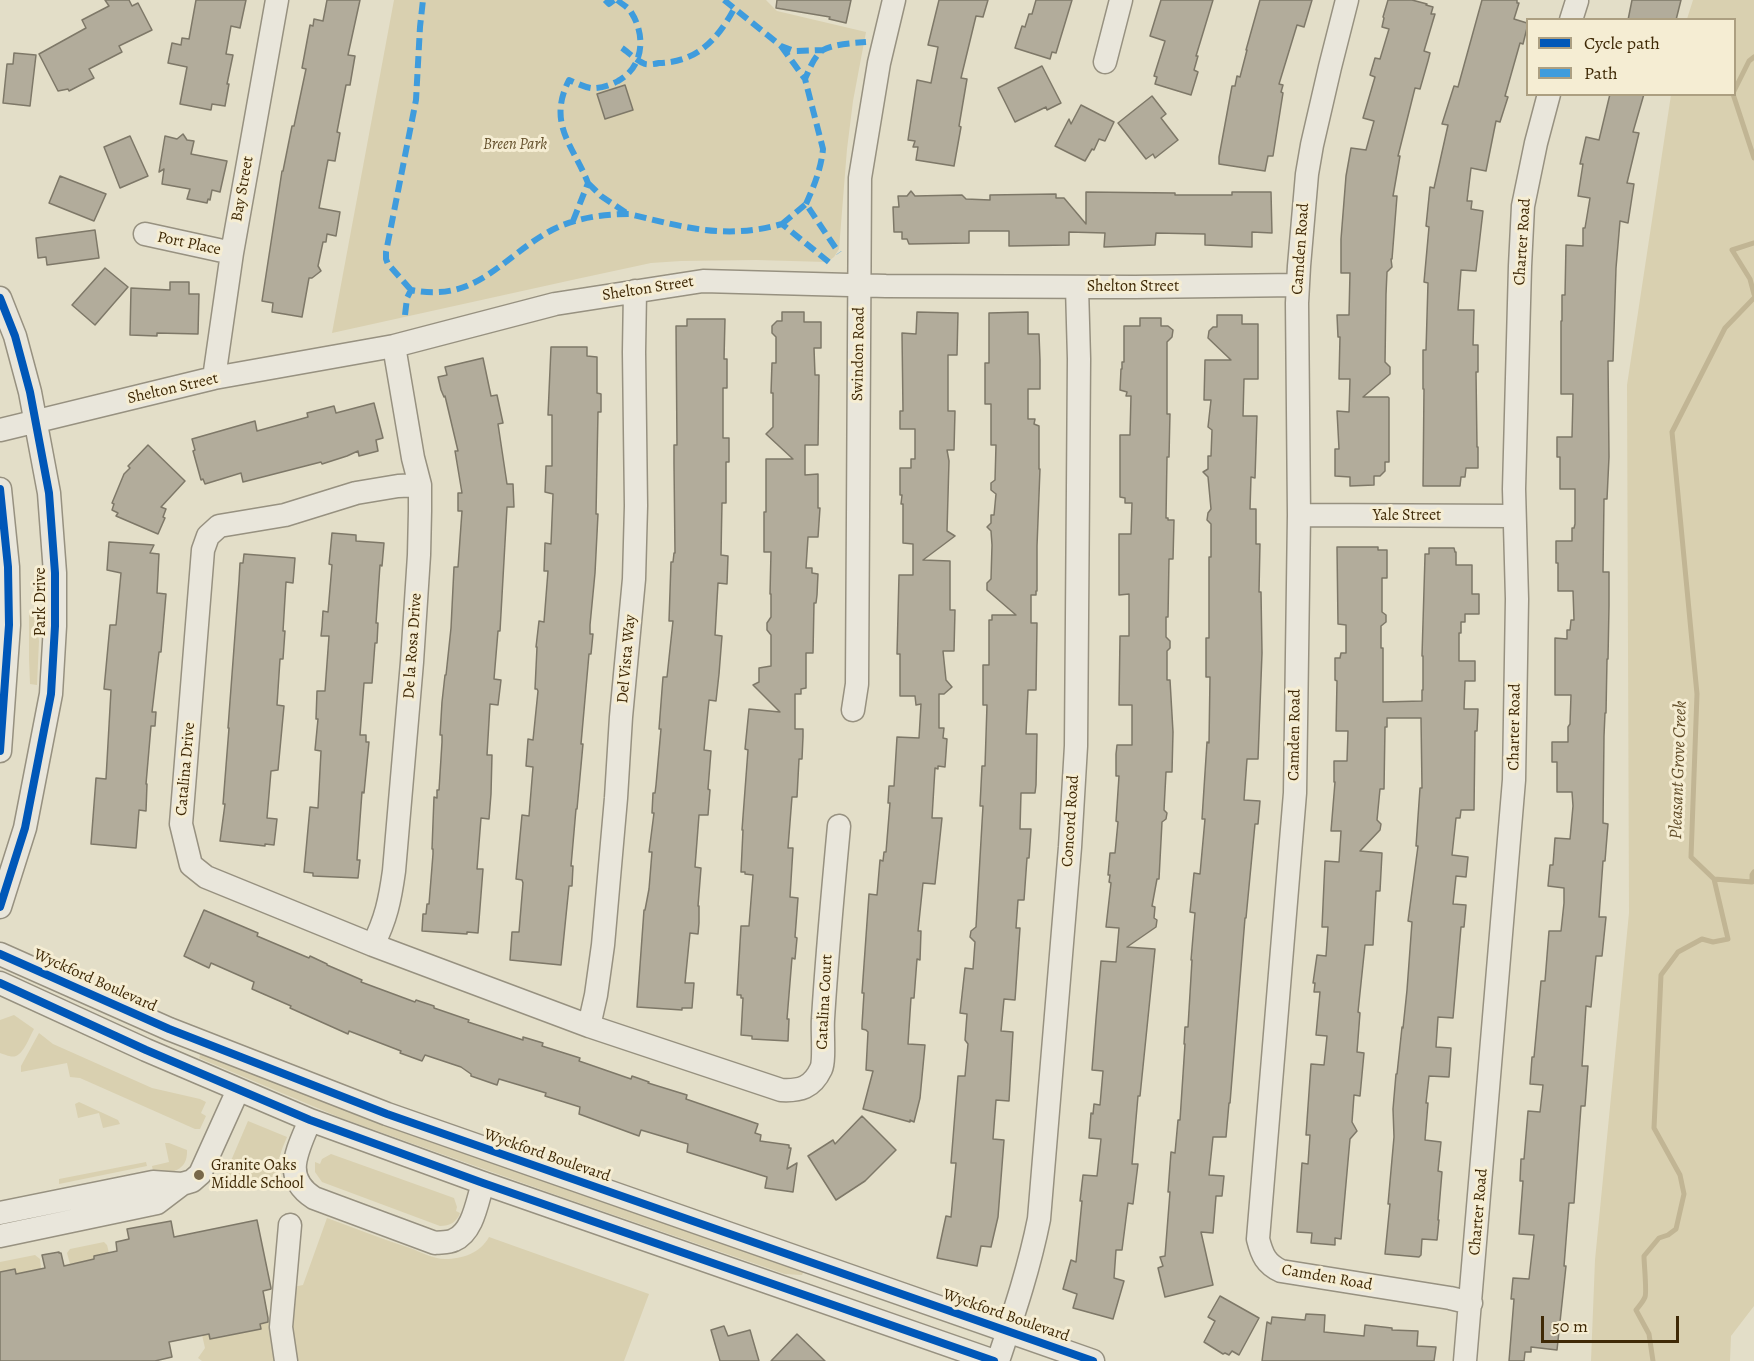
<!DOCTYPE html>
<style>
body{margin:0}
#map{position:relative;width:1754px;height:1361px;overflow:hidden;background:#e3dec8;font-family:Alegreya,serif}
canvas{display:block}
.legend{position:absolute;left:1526px;top:18px;width:210px;height:78px;box-sizing:border-box;background:#f5edd3;border:2px solid #ac9f81;margin:0;padding:8px 10px;list-style:none;font-size:18px;color:#3f2906}
.legend li{display:flex;align-items:center;gap:12px;height:30px}
.legend b{width:30px;border:2px solid #ac9f81}
.scale{position:absolute;left:1541px;top:1316px;width:138px;height:27px;box-sizing:border-box;border:3px solid #3f2906;border-top:0;padding-left:8px;font-size:18px;line-height:21px;white-space:nowrap;color:#3f2906;-webkit-text-stroke:4px #f5edd3;paint-order:stroke}
</style>
<div id="map">
<canvas width="1754" height="1361"></canvas>
<ul class="legend">
<li><b style="height:8px;background:#0057b8"></b>Cycle path</li>
<li><b style="height:8px;background:#3f9cdd"></b>Path</li>
</ul>
<div class="scale">50 m</div>
</div>
<script>
const g = document.querySelector('canvas').getContext('2d');
g.lineJoin = 'round';
function paint(path, color) { g.fillStyle = color; g.fill(path, 'evenodd'); }
function stroke(path, color, width, dash) { g.strokeStyle = color; g.lineWidth = width; g.lineCap = dash ? 'butt' : 'round'; g.setLineDash(dash || []); g.stroke(path); }
function drawText(font, color, halo, rows, align = 'center') {
  g.font = font + ' Alegreya,serif'; g.lineWidth = 6; g.setLineDash([]); g.textBaseline = 'middle'; g.strokeStyle = halo; g.fillStyle = color; for (const [text, x, y, turn = 0] of rows) {
    g.save(); g.translate(x, y); g.rotate((+turn || 0) * Math.PI / 180); g.textAlign = isNaN(turn) ? turn : align; if (halo) g.strokeText(text, 0, 0); g.fillText(text, 0, 0); g.restore();
  }
}
paint(new Path2D(`
 M394 0H766L777 11 866 32 853 101 847 149 839 249 834 257 827 262 756 260 681 261 651 263 572 280 332 333Z
 M1693 0H1754V1306L1731 1336 1730 1361H1591L1595 1260 1629 913 1627 385 1671 95 1734 94V20L1687 19Z
 M35 612 39 641 37 685 30 684 29 659V613Z
 M14 1015 34 1029C30 1036 24 1053 16 1056 11 1058 4 1054 0 1053V1020Z
 M39 1033 53 1044 152 1088 200 1099 206 1102 201 1113 206 1116 200 1129H195L80 1078 70 1077 67 1063 21 1072V1066Z
 M201 1053 805 1268 802 1275 785 1274 562 1197 341 1118 199 1058Z
 M79 1102 118 1120 120 1124 103 1128 99 1113 78 1118 75 1104Z
 M248 1121 287 1137C281 1151 276 1162 280 1178L218 1191Z
 M165 1143H169L187 1150C188 1172 171 1172 154 1176L152 1166 169 1162Z
 M331 1154 454 1198 457 1207 456 1211 460 1213C457 1222 450 1226 440 1226L322 1182 315 1172V1162L320 1164 322 1159Z
 M146 1162 147 1166 59 1184V1179Z
 M327 1218C355 1228 382 1239 410 1248 421 1252 433 1259 445 1259 463 1259 480 1253 489 1237L649 1294 624 1361H202L198 1358 205 1348 202 1335 209 1334 211 1339 261 1329 260 1324 278 1319 272 1291 303 1285Z
 M104 1242 107 1245 109 1253 94 1256 95 1259 70 1264 67 1253 70 1249Z
 M35 1255 40 1259 41 1269 16 1274 15 1269 0 1272V1262Z`), '#d9d0b0');
stroke(new Path2D(`
 M1734 91 1749 61 1754 57
 M1733 94 1754 158
 M1754 243 1732 250 1750 279 1754 294
 M1714 879 1752 882V875L1754 872
 M1653 1361 1649 1334 1636 1310C1639 1306 1643 1302 1645 1297 1647 1292 1644 1264 1644 1256L1659 1238 1668 1235 1676 1229 1684 1194 1680 1175 1654 1128 1661 975 1678 952 1702 939 1713 942 1728 939 1714 879 1691 857 1697 694 1672 432 1725 328 1754 298`), '#c1b594', 5);
const building = new Path2D(`
 M105 0H129L132 6 138 3 152 30 119 46 122 52 89 69 94 78 69 91 68 89 58 91 39 54 86 28 82 20 109 6Z
 M196 0H246L240 28 231 26 226 54 233 55 227 84H229L225 106 212 104 211 110 180 104 187 67 168 63 172 43 181 45 182 38 189 39Z
 M327 0H360L348 55 355 56 350 85H346L337 132 340 133 335 161 328 160 319 208 340 212 336 236 327 234 326 242H323L318 266 321 271 312 278H309L302 317 272 312 273 303 262 301 282 171H283L292 126H294L306 69 302 68 310 25 313 26 314 19 323 21Z
 M777 0H851L846 23 829 19 830 17 776 8Z
 M939 0H988L983 17 976 16 961 78 967 79 959 126 961 127 954 166 916 160 918 147H913L915 141 908 140 917 80 931 83 938 47 928 45Z
 M1036 0H1072L1056 53 1052 52 1050 59 1015 48 1022 26 1025 27 1029 14H1032Z
 M1161 0H1213L1196 56H1198L1194 70 1198 72 1191 95 1155 84 1157 77 1154 76 1165 41 1150 36Z
 M1260 0H1312L1304 27 1297 25 1279 84 1283 85 1281 92 1283 93 1273 156H1268L1265 171 1219 164V157L1232 86H1235L1237 76 1240 77 1247 50H1246Z
 M1388 0H1412L1427 4 1426 5 1433 7 1431 14H1435L1424 51 1430 53 1428 61 1420 89 1415 88 1398 156H1400L1393 196H1397L1392 259H1391L1392 267 1387 272 1386 294 1385 362 1390 367V374L1363 397H1388L1389 398V462H1385V471L1380 476H1374V485L1350 486V477L1335 476V449H1339L1337 411 1349 412 1350 379H1339L1340 337H1338L1337 315H1349L1350 273H1341V239L1346 176 1351 148 1366 150 1374 121 1363 118 1375 77 1370 75 1375 58 1380 59 1389 29 1382 27 1384 18 1383 17Z
 M1482 0H1517V3H1519L1514 19 1527 23V28L1523 44 1520 43 1505 96 1508 97 1500 122 1496 121 1486 171 1471 168 1467 201H1472L1471 209 1483 211 1476 271 1461 270 1458 310H1474L1473 345H1478V372H1476L1477 447H1478V468H1466L1465 477H1461L1460 486H1423L1424 389H1423V350H1426L1428 283 1424 282 1429 227 1426 226 1430 187 1434 188 1448 125 1442 124 1454 86 1458 87Z
 M1632 0H1681L1676 20H1628Z
 M14 53 36 55 30 106 3 103 7 64H13Z
 M1042 66 1061 103 1047 110 1046 107 1015 122 998 88Z
 M625 85 633 110 605 119 597 94Z
 M1610 94H1644L1633 132 1639 133 1627 183 1634 184 1628 223 1620 221 1616 268 1613 361H1608L1609 457 1607 499H1604L1603 572H1609V606L1608 659H1607L1606 713H1605L1604 736 1603 823 1608 824 1605 861H1603L1599 917H1606L1602 956H1596L1591 1007 1586 1006 1582 1066H1588L1585 1106H1581L1574 1203H1569L1564 1266H1566L1557 1350 1531 1347V1352H1525L1524 1361H1509L1514 1299H1511L1513 1278 1529 1279 1534 1235 1519 1234 1523 1181H1520L1521 1159H1524L1528 1111 1540 1112 1543 1085 1530 1084 1532 1057H1534L1541 981H1545L1549 931H1561L1564 903V888L1548 886 1550 865H1553L1555 838 1570 839 1573 806 1572 792H1557V762H1552V742H1568V727L1570 724 1571 695H1555V638L1567 639V630H1570L1571 620H1574L1573 591H1558V563H1556V541H1572V528H1574L1575 524V489H1560V457H1557V437H1572L1573 394H1561V321H1562V295H1565L1566 245 1583 246V228H1585L1590 198 1578 196 1583 164H1580L1586 137 1599 140Z
 M1152 96 1166 114 1161 118 1178 140 1155 158 1153 154 1146 159 1118 123Z
 M1081 105 1114 122 1105 141 1099 139 1094 150 1092 149 1085 161 1055 146 1069 119 1071 124Z
 M183 134 187 140 194 141 191 154 227 161 220 192 212 190 210 200 208 199 207 203 187 199 190 189 162 184 164 169 159 172 165 136 177 139Z
 M130 136 148 176 120 188 104 147Z
 M60 176 106 194 94 221 49 203Z
 M911 191 915 196 962 195 966 199 990 200V195L1056 194V198H1064L1086 224V192L1175 193V195H1232V192H1271L1272 233 1252 232V247L1205 245V234L1156 233 1155 245 1104 247 1105 233 1069 232V245L1009 246V231H969V243L909 244 907 239H902V232H894L893 207H899L898 196H907Z
 M95 230 99 258 47 265 46 257 38 258 36 238Z
 M105 268 128 287 95 325 72 305Z
 M170 282H189V294H199L198 334 157 333V336L130 335 131 288 170 290Z
 M782 312H804V322H821V348H814L815 375H819L818 445H805V475L818 474V508H820L818 537H808L806 568H812V573L818 574 817 595 816 603H814L813 653H806V688L801 689V694H795V729H803V737L802 759H799L797 797H792L788 848H793L790 897 798 898 795 937 797 938 795 959 792 958 787 1019H789L788 1041 752 1039V1036L741 1035 743 998H741V995H737L741 926H749L753 875 745 874V872H741L743 830H742L748 750 745 749 749 709 780 712 753 685 759 682V668L771 666V635L767 630V623L771 617V594H770L771 552H764V512H766V459H793L766 434 773 427V393H771L772 363H776V337L772 333V326L777 321H782Z
 M917 312 958 313 957 355H948V411H955L954 450H947L949 461 947 531 955 536 923 560 950 561V610H955L954 651H943L946 680 952 687 944 694H939V728H944L943 738 947 739 945 767 938 766V769L935 768 932 818H942L935 884 923 883 918 931H921L920 960 917 959 914 998H911L908 1044 925 1045 920 1098 914 1122 910 1120V1122L863 1109 873 1071 866 1070 868 1032 866 1030 862 1029V1025L864 993H862L869 894 877 895 880 860 883 861 884 852H886L890 803H888L889 786H894L897 737 919 738 921 704 916 705 915 696H900V654H897L899 575H913V544L903 543V504H901L902 495H900V468H911V459H915V429H900V411H903L902 333 916 334Z
 M1028 312V334H1039L1040 360V389H1028V419H1035L1034 424 1039 426V469H1040L1037 546V591H1036V595H1031V623H1037L1036 690H1028L1026 734H1037L1036 785 1035 793H1021L1020 829H1031L1029 858H1027L1024 900H1018L1016 928H1020L1015 1000 1004 999 1001 1031 1013 1032 1009 1101 996 1100 993 1139 1004 1140 998 1217 991 1247 981 1246 977 1266 937 1258 946 1216 951 1217 956 1163H951L958 1076H965L968 1044 965 1040 967 1014 960 1013 965 968 973 969 975 942 970 937 971 931 976 927 983 806H980L982 766H985L987 705H983V665H989V620H992V615H1016L987 590V583L991 579 992 545 991 531 987 527 991 523V515H994L996 494 991 490V483L995 480 996 445H991V404H985V363H989V313Z
 M1217 315H1242V324H1258V379H1244L1243 416H1257L1255 478 1251 477 1250 509H1256V544H1260L1259 592H1261L1262 653 1258 759H1247L1244 800 1260 801 1258 824H1255L1246 918H1245L1230 1103H1229L1226 1137H1213L1209 1175 1224 1176 1222 1196H1216L1213 1233 1201 1232 1213 1285 1165 1297 1158 1268 1163 1266 1160 1257 1165 1256 1170 1192H1168L1171 1152 1175 1153 1178 1120H1180L1185 1044H1184L1185 1027H1188L1192 960H1191L1195 913 1190 912 1194 873 1200 874 1205 819H1202L1207 742 1209 743 1210 677H1206V638H1209V557H1211V524L1207 520 1208 513 1211 509 1208 477 1203 472 1208 469V456H1211L1212 430 1208 427 1211 400H1204L1205 360H1231L1208 338 1209 331 1213 327H1217Z
 M1140 318H1161V326H1168L1173 330 1172 337 1167 342V414H1170L1169 457H1167L1166 518H1168V520H1174L1173 559H1169L1168 617H1166V637L1170 641V648L1167 651V680H1170L1173 732 1172 772H1166L1164 810 1167 813 1166 819 1162 822 1159 879H1157L1152 906 1155 907 1154 918 1157 920 1156 927 1127 947 1155 949 1140 1096H1138L1132 1164H1138L1133 1204 1128 1203 1122 1250H1116L1114 1278 1124 1281 1113 1319 1073 1308 1077 1294 1063 1289 1071 1260 1076 1262 1082 1201H1080L1083 1175 1097 1176 1101 1139 1089 1138 1091 1113 1093 1114 1094 1104 1100 1105 1103 1071 1092 1070 1096 1019 1101 961 1116 962 1119 928 1106 927 1111 883 1109 882 1110 875H1108L1110 853H1115L1118 822 1116 821 1119 776H1116V754L1117 745H1132V705H1119L1120 636H1129V594L1119 595V534H1131L1132 503H1125V498L1120 497V435H1130L1131 396H1126L1127 392 1120 390 1121 369H1122V362H1124V326H1140Z
 M687 319H725L724 359H727V388H723V438H729V462H726V503H722L721 555 728 556 727 584 718 583 715 635 722 636 719 674 716 701 709 700 704 750 711 751 708 789 710 790 708 815H699L695 867 701 868 698 906H699V923L698 934 690 933 685 983H694L692 1008H682V1010L637 1007 644 910H645L649 889 652 852H649L654 813H652L653 793H655L656 785 661 729H659L663 677H667L673 621H669L671 562H673L674 553H675L674 464V445H677L676 326H687Z
 M551 347H587V356L597 357V393L601 394V412H598L596 514H598L595 573 590 625V634H593L591 654H589L581 744H583L577 809H576L571 866H573L572 886H569L561 965 510 960 512 932H519L523 883 522 880 516 879 522 815 529 816 533 767 526 766 528 739 533 740 538 691 537 689H535L537 647H536L539 621 544 622 548 571H544L545 543 551 544 553 494 545 492 546 466H552V415H548Z
 M483 358 491 396 497 395 503 423 498 424 507 484H513L514 507H507L500 631H498L494 679 501 680 498 705 490 704 487 755H492L491 794 489 819 481 818 477 869H483L478 933 467 932V934L422 931 423 914H426L427 904H429L433 854V849H432L434 797 437 798V790H439L442 742V735H440L442 702 445 675H446L451 628 454 567H458L462 511H458V493H462L455 451H458L445 396 444 397 441 390 438 377 447 375 445 367Z
 M374 403 383 438 376 440 378 451 359 456 358 451 347 456 322 464 321 462 243 482 241 473 205 484 203 479 201 480 193 451 195 450 192 439 255 421 257 431 308 417 307 413 334 406 336 413Z
 M148 445 185 481 161 507 166 509 163 517 165 518 158 534 116 516 118 513 112 510 114 504 112 503 124 474 130 468 128 466Z
 M332 533 356 535V541L384 543 382 566 380 565 376 623H378L377 643H375L372 683H364L360 735H366V742H369L364 793 362 792 357 860H360L358 878 313 876V873L304 872 310 807 318 808 321 751 315 750 318 719H316L317 691H325L329 636H321L322 627 323 611 328 612 332 565 329 564Z
 M109 542 154 545 150 553 159 554 157 593 166 594 161 652H159L152 712H156L155 726H151L146 784H147L146 811 139 810 136 848 91 844 96 778 106 779 111 690 104 689 110 625H116L121 573 107 570Z
 M1337 547H1378V550H1387V578H1382V612L1386 615V622L1381 626V648H1383V702L1422 701V690H1423V656H1422L1425 556V554H1429V548H1454L1455 552H1456V565H1472V594H1479V614H1465V622H1461V633H1459V661H1475V681H1465L1464 709H1478L1477 731H1475L1474 810H1461L1460 818H1456L1452 855 1468 857 1466 877 1456 876 1453 904 1466 905 1464 927H1461L1453 1018 1438 1017 1436 1047 1451 1048 1449 1077 1429 1076 1426 1103H1428L1425 1140 1441 1142 1438 1171 1442 1172 1438 1220H1439L1437 1240 1422 1239 1421 1255 1419 1257 1385 1254 1390 1204H1388L1394 1137 1393 1109 1396 1074H1397L1402 1027 1403 1028 1407 990 1412 922 1408 921 1418 846H1416L1420 788H1422L1421 718H1387V727H1385L1384 789H1380L1377 820 1381 824 1380 830 1360 851 1382 853 1380 891H1376L1373 945H1365L1358 1012 1360 1013 1357 1052 1364 1053 1360 1096 1354 1095 1352 1122 1357 1131 1350 1139 1341 1239 1335 1238V1245L1311 1243 1312 1233 1297 1232 1302 1163 1308 1164 1310 1135H1306L1311 1064 1324 1065 1327 1036 1316 1035 1320 992H1314L1315 983H1313L1317 955 1326 956 1328 927H1322L1325 861 1339 862 1341 831H1331L1335 782H1334V761H1347L1348 731H1336L1337 681 1335 680V658H1340L1341 653H1346V625L1338 624Z
 M244 554 295 558 293 583 286 582 283 631H285L283 659H280L277 705 284 706 278 770 271 771 267 818 277 819 274 845 265 844V846L220 841 225 804H223L229 728H228L239 581 240 563H243Z
 M204 910 258 933 257 936 309 958 310 956 327 964V965L362 980 361 982 415 1002 416 1000 434 1006V1008L469 1020 468 1022 523 1040V1037L543 1043 542 1046 580 1058 579 1061 631 1079 632 1076 649 1082 648 1083 687 1095 686 1099 758 1124 755 1133 761 1135 760 1141 789 1145V1148H791L787 1169 797 1163 793 1192 765 1188 767 1177 687 1152 688 1144 641 1130 639 1136 579 1114 580 1107 545 1096 546 1093 499 1079 497 1085 471 1076V1074L461 1067 425 1055 422 1061 400 1053 401 1051 349 1031 348 1034 290 1008 291 1006 252 989 254 982 211 963 209 968 184 956Z
 M862 1116 896 1150 865 1181 836 1200 808 1156 833 1140 835 1144Z
 M257 1220 271 1288V1289L263 1291 268 1318V1322L260 1324 261 1329 210 1339 209 1334 169 1342 172 1357 155 1361H0V1272L15 1269 16 1274 45 1268 42 1255 59 1252V1253H61L64 1266 94 1259V1256L117 1251 116 1242 129 1239 127 1229 171 1221 174 1237Z
 M1220 1296 1259 1318 1239 1355 1232 1351 1229 1355 1225 1353 1223 1354 1204 1342 1215 1321 1208 1317Z
 M1306 1314 1325 1315 1324 1332 1364 1336 1365 1325 1392 1328V1330L1418 1331 1417 1346 1436 1347 1434 1361H1262L1267 1322 1271 1324 1272 1317 1305 1320Z
 M724 1326 728 1336 750 1330 759 1361H720L711 1330Z
 M797 1334 825 1361H771Z`);
paint(building, '#b2ac9b');
stroke(building, '#7e7868', 1.5);
const minor = new Path2D(`
 M1347 0 1330 67 1312 145 1307 174 1299 266 1297 303 1299 515 1295 793 1258 1239C1262 1255 1266 1264 1281 1271L1450 1298 1471 1303
 M1571 20 1577 1
 M1105 62 1121 0
 M145 234 232 253
 M0 298 15 336 30 392 49 493 55 573V626L51 694 25 828 0 907
 M214 378 232 253 277 0
 M0 430 214 378 394 346 555 304 703 281 886 286 1135 287 1298 285
 M420 485 398 486 356 493 285 515 219 526 208 536 203 550 181 824 191 865 206 877 373 945 589 1026 781 1090C800 1091 812 1088 821 1069 825 1061 822 1030 823 1019 827 954 833 890 839 826
 M0 489 8 567 9 625 0 751
 M1299 515 1514 516
 M853 710 857 684 860 178 879 63 894 0
 M373 945C386 919 390 900 394 871L412 662 419 555 420 511V485L413 458 394 346
 M0 954 169 1029 387 1114 1093 1361
 M0 983 146 1050 310 1120 483 1183 994 1361
 M589 1026 596 995 603 945 616 798 621 717 634 579 636 506 634 352 635 291
 M310 1120C298 1150 281 1177 314 1198L435 1243C441 1242 448 1243 454 1240 473 1232 477 1202 483 1183
 M0 1213 153 1182 182 1184
 M0 1236 157 1203 182 1184 192 1181 200 1174 238 1090
 M286 1361 281 1327 290 1225
 M998 1361C1014 1313 1029 1269 1039 1219L1070 847 1076 746 1079 359 1077 287
 M1465 1361 1514 780 1517 599 1514 489 1520 266 1523 206 1536 143 1549 94`);
stroke(minor, '#979180', 25);
stroke(minor, '#e9e6db', 22);
stroke(new Path2D(`
 M605 0 609 4 614 0
 M724 0 781 46 794 51 823 50
 M781 46 805 79
 M622 48C628 52 637 61 645 64 648 65 655 64 659 63 697 62 717 40 734 9
 M588 183 601 196 628 214
 M806 204C814 186 821 169 823 149L805 79C809 70 814 56 823 50 833 44 854 43 866 42
 M573 221 588 183C573 145 547 124 569 80 576 83 584 87 591 88 599 89 611 85 618 81 644 67 646 35 631 12 628 7 622 4 617 0
 M782 224 806 204 839 253
 M411 290 388 264 386 259V252L416 100 420 27 423 0
 M405 315 407 298 411 290C478 303 501 257 552 230 575 218 603 214 629 214 684 227 725 240 782 224L830 263`), '#3f9cdd', 6, [12, 6]);
stroke(new Path2D(`
 M0 298 15 336 30 392 49 493 55 573V626L51 694 25 828 0 907
 M0 489 8 567 9 625 0 751
 M0 954 169 1029 387 1114 1093 1361
 M0 983 146 1050 310 1120 483 1183 994 1361`), '#0057b8', 8);
for (const [x, y, r, color] of [
 [199,1175,6,"#78684a"]
]) { const dot = new Path2D(); dot.arc(x, y, r, 0, 2 * Math.PI); g.fillStyle = color; g.fill(dot); stroke(dot, '#f5edd3', 2); }
drawText('italic 16px', '#64502c', '#f5edd3', [
 ["Breen Park",515,145]
]);
drawText('16px', '#3f2906', '#f5edd3', [
 ["Bay Street",243,189,-80],
 ["Charter Road",1523,242,-86],
 ["Port Place",189,244,12],
 ["Camden Road",1301,249,-86],
 ["Shelton Street",1133,287],
 ["Shelton Street",648,289,-9],
 ["Swindon Road",859,354,-89],
 ["Shelton Street",173,389,-13],
 ["Yale Street",1407,516],
 ["Park Drive",41,602,-90],
 ["De la Rosa Drive",413,646,-86],
 ["Del Vista Way",627,659,-85],
 ["Charter Road",1515,727,-89],
 ["Camden Road",1295,735,-89],
 ["Catalina Drive",186,769,-85],
 ["Concord Road",1071,821,-86],
 ["Wyckford Boulevard",95,981,24],
 ["Catalina Court",825,1002,-87],
 ["Wyckford Boulevard",547,1156,19],
 ["Charter Road",1479,1212,-85],
 ["Camden Road",1327,1278,10],
 ["Wyckford Boulevard",1006,1316,19]
]);
drawText('16px', '#3f2906', '#f5edd3', [
 ["Granite Oaks",211,1166],
 ["Middle School",211,1184]
], 'left');
drawText('italic 18px', '#624e2a', '#f5edd3', [
 ["Pleasant Grove Creek",1679,770,-88]
]);
</script>
